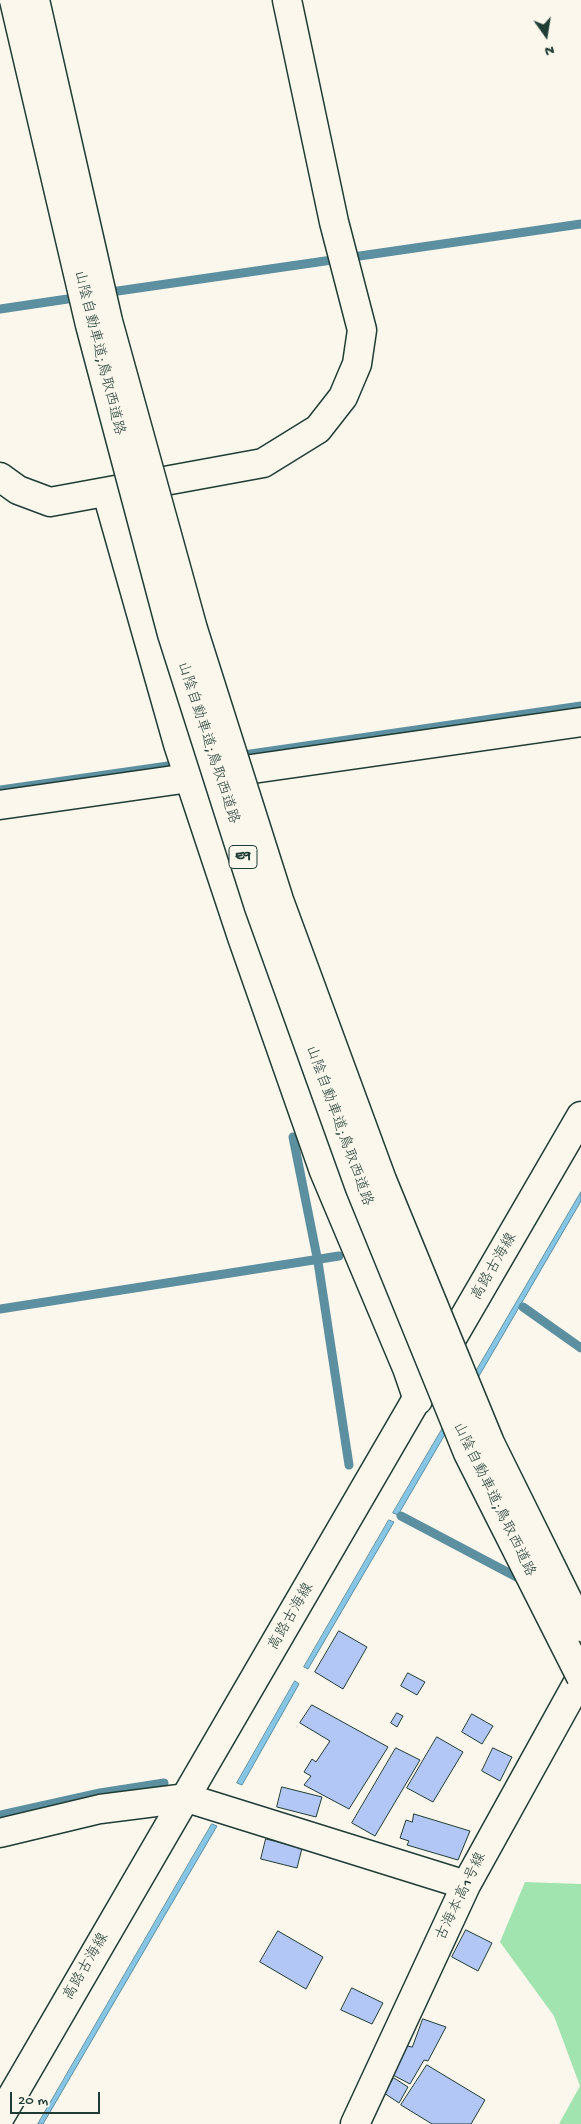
<!DOCTYPE html>
<meta charset="utf-8">
<style>
body{margin:0}
#map{position:relative;width:581px;height:2124px;overflow:hidden;background:#fbf7ec;font-family:"Gochi Hand",sans-serif}
canvas{display:block}
.north{position:absolute;left:521px;top:10px;width:50px;height:50px;-webkit-text-stroke:4px #fbf7ec;paint-order:stroke;rotate:167deg;font-size:14px;font-weight:700;line-height:20px;text-align:center;color:#1f3d34}
.north::after{content:'';display:block;margin:auto;width:18px;height:22px;background:#1f3d34;clip-path:polygon(50% 0,100% 100%,50% 72%,0 100%)}
.scale{position:absolute;left:10px;top:2092px;width:90px;height:22px;box-sizing:border-box;border:2px solid #1f3d34;border-top:0;padding-left:6px;font-size:15px;line-height:18px;white-space:nowrap;color:#1f3d34;-webkit-text-stroke:4px #fbf7ec;paint-order:stroke}
</style>
<div id="map">
<canvas width="581" height="2124"></canvas>
<div class="north">N</div>
<div class="scale">20 m</div>
</div>
<script>
const g = document.querySelector('canvas').getContext('2d');
g.lineJoin = 'round';
function paint(path, color) { g.fillStyle = color; g.fill(path, 'evenodd'); }
function stroke(path, color, width, dash) { g.strokeStyle = color; g.lineWidth = width; g.lineCap = dash ? 'butt' : 'round'; g.setLineDash(dash || []); g.stroke(path); }
function drawText(font, color, halo, rows, align = 'center') {
  g.font = font + ' "Gochi Hand","Klee One",sans-serif'; g.lineWidth = 4.5; g.setLineDash([]); g.textBaseline = 'middle'; g.strokeStyle = halo; g.fillStyle = color; for (const [text, x, y, turn = 0] of rows) {
    g.save(); g.translate(x, y); g.rotate((+turn || 0) * Math.PI / 180); g.textAlign = isNaN(turn) ? turn : align; if (halo) g.strokeText(text, 0, 0); g.fillText(text, 0, 0); g.restore();
  }
}
paint(new Path2D(`
 M525 1882 581 1884V2124H559L580 2086 554 2016 500 1942Z`), '#a1e4af');
const water = new Path2D(`
 M581 1192V1201L398 1515 393 1513Z
 M389 1520 394 1522 308 1669 304 1667Z
 M295 1681 299 1684 242 1785 237 1783Z
 M212 1824 217 1826 43 2124H38Z`);
paint(water, '#85c5e6');
stroke(water, '#5c8f9f', 1);
stroke(new Path2D(`
 M104 293 581 224
 M0 309 81 297
 M237 756 581 706
 M0 790 182 764
 M293 1137 318 1262 349 1465
 M523 1307 581 1348
 M0 1309 339 1256
 M401 1516 526 1582
 M0 1815 100 1793 164 1783`), '#5c8f9f', 9);
const building = new Path2D(`
 M339 1631 367 1647 343 1689 315 1672Z
 M408 1673 425 1682 417 1695 401 1686Z
 M312 1705 388 1747 349 1809 304 1785 311 1776 304 1772 312 1759 316 1762 330 1741 300 1723Z
 M397 1713 403 1716 397 1727 391 1723Z
 M472 1714 493 1726 482 1744 462 1732Z
 M437 1737 463 1752 433 1802 407 1788Z
 M396 1748 420 1760 375 1836 352 1823Z
 M493 1748 512 1757 500 1781 482 1771Z
 M282 1787 322 1797 316 1817 277 1807Z
 M414 1814 470 1831 458 1860 407 1845 409 1841 400 1838 406 1820 412 1822Z
 M266 1839 302 1848 297 1868 261 1859Z
 M466 1930 492 1943 478 1971 452 1957Z
 M278 1931 323 1957 306 1989 260 1962Z
 M352 1988 383 2003 372 2024 341 2010Z
 M423 2019 446 2027 428 2061 424 2060 410 2084 393 2075 407 2046 412 2047Z
 M427 2065 485 2100 471 2124H432L401 2105Z
 M394 2078 408 2087 399 2103 384 2093Z`);
paint(building, '#b2c7f6');
stroke(building, '#1f3d34', 1);
const street = new Path2D(`
 M0 477 18 490 50 502 263 463 318 429 343 397 357 364 362 330 334 222 287 0
 M107 493 178 744 242 937 324 1171 407 1368 418 1400
 M0 805 581 722
 M0 1833 100 1809 187 1798 466 1885
 M355 2124 466 1885 581 1677`);
const secondary = new Path2D(`
 M0 2117 581 1116`);
stroke(street, '#1f3d34', 31);
stroke(secondary, '#1f3d34', 31);
stroke(street, '#fbf7ec', 28);
stroke(secondary, '#fbf7ec', 28);
const highwayBridge = new Path2D(`
 M14 0 90 325 172 634 259 907 360 1188 468 1453 581 1677
 M35 0 108 321 193 629 279 900 382 1180 490 1443 581 1627`);
stroke(highwayBridge, '#1f3d34', 31, []);
stroke(highwayBridge, '#fbf7ec', 28);
for (const [x, y, w] of [
 [243,857,28]
]) { const box = new Path2D(); box.roundRect(x - w / 2, y - 11.5, w, 23, 4); g.fillStyle = '#fbf7ec'; g.fill(box); stroke(box, '#1f3d34', 1); }
drawText('bold 14px', '#1f3d34', null, [
 ["E9",243,857]
]);
drawText('15px', '#1f3d34', '#fbf7ec', [
 ["山陰自動車道;鳥取西道路",98,353,76],
 ["山陰自動車道;鳥取西道路",207,743,72],
 ["山陰自動車道;鳥取西道路",338,1126,70],
 ["高路古海線",495,1267,-60],
 ["山陰自動車道;鳥取西道路",493,1500,64],
 ["高路古海線",292,1617,-60],
 ["古海本高1号線",462,1897,-64],
 ["高路古海線",87,1967,-60]
]);
</script>
